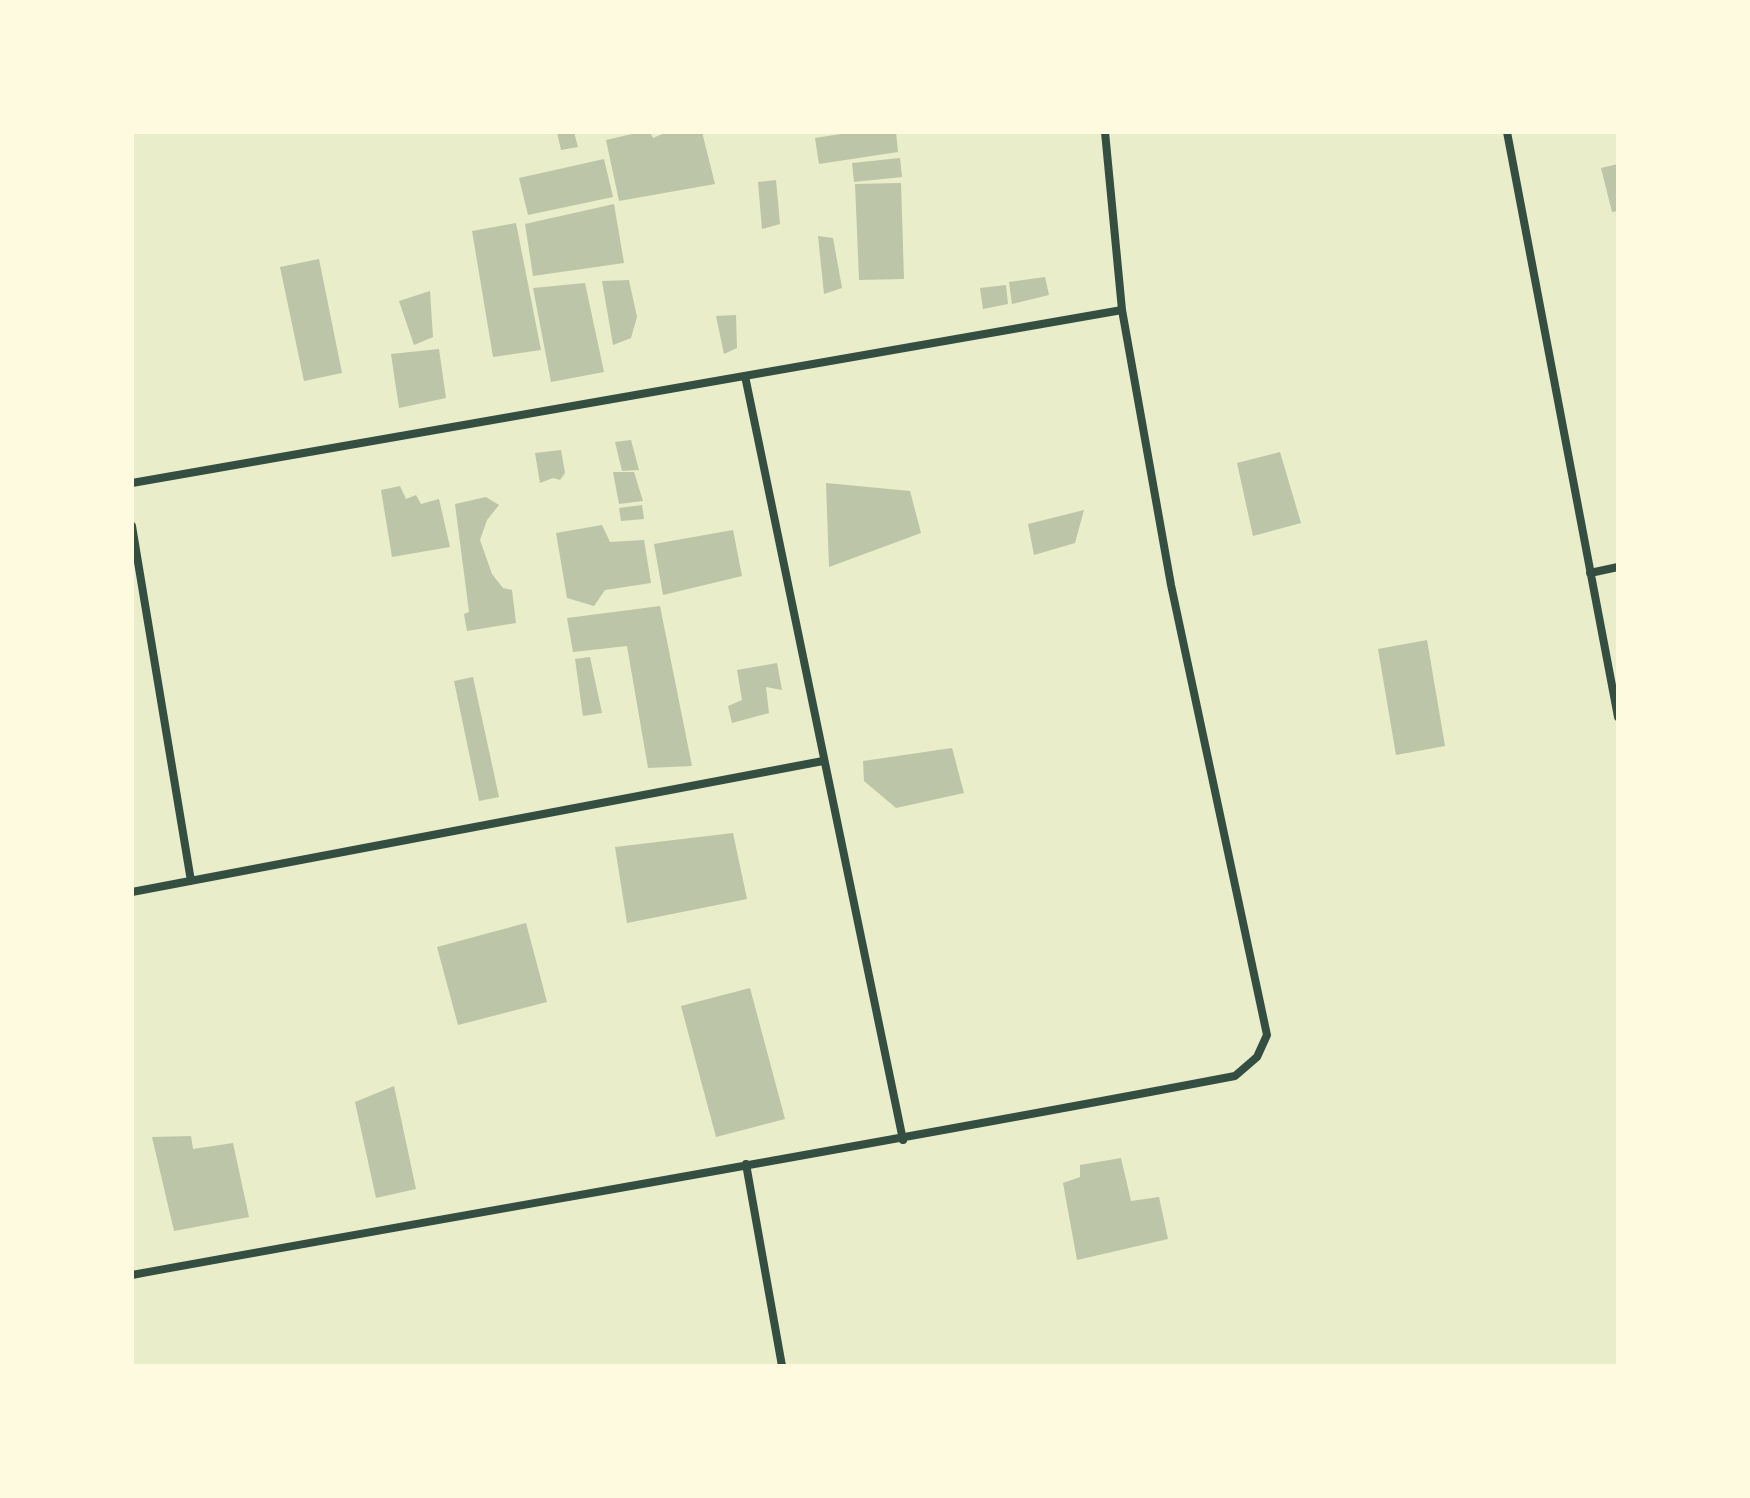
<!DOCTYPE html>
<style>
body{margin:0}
#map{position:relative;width:1750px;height:1498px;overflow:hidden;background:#e9edc9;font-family:Mulish,sans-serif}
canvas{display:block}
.frame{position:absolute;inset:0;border:134px solid #fefae0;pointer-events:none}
</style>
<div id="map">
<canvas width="1750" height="1498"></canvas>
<div class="frame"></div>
</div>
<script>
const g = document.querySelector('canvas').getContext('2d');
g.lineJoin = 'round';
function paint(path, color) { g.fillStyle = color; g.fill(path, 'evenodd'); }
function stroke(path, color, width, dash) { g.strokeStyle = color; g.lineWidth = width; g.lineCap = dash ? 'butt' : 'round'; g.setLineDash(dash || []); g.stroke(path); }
paint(new Path2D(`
 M557 132H574L578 147 561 150Z
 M641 132H650L653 138 667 132H702L715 184 619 201 606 140Z
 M854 132H896L898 152 819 164 815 138Z
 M900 158 902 177 854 182 852 163Z
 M604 159 613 197 528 215 519 178Z
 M1618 164V211L1612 212 1601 168Z
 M776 180 780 224 762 229 758 182Z
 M901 183 904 279 859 280 855 184Z
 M614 204 624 263 533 276 525 224Z
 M516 223 541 350 493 357 472 231Z
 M818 236 833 238 842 288 824 294Z
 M319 259 342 373 304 381 280 267Z
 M1045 277 1049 295 1012 304 1009 282Z
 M629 280 637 317 631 338 613 345 602 281Z
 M585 283 604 372 551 382 533 288Z
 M1006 285 1008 304 983 309 980 288Z
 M430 291 433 337 414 345 399 301Z
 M736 315 737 348 724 354 716 316Z
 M439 349 446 398 399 408 391 354Z
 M631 440 639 470 622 471 615 442Z
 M561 450 565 473 560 480 553 478 540 483 535 453Z
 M1280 452 1301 523 1253 536 1237 463Z
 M613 472H634L643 501 619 504Z
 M826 483 910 491 921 533 829 567Z
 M400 486 406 499 416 495 421 504 439 499 450 547 392 557 381 490Z
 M486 497 499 505 487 520 480 540 492 574 503 588 512 590 516 623 467 631 464 614 469 612 455 504Z
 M642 505 644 519 621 521 619 508Z
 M1084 510 1075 543 1034 555 1028 524Z
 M602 525 610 542 644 540 651 583 605 590 594 606 567 598 556 533Z
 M733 530 742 576 663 595 654 544Z
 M660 606 692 766 648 768 627 646 573 652 567 618Z
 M1427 640 1445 746 1396 755 1378 649Z
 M590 657 602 713 583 716 575 659Z
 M777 663 782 690 766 687 769 713 732 723 728 706 742 700 737 670Z
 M473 677 499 797 479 801 454 681Z
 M952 748 964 793 896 808 864 781 863 761Z
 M733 833 747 899 627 923 615 847Z
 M526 923 547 1002 458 1025 437 947Z
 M750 988 785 1119 716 1137 681 1006Z
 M394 1086 416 1189 376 1198 355 1102Z
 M191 1136 193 1149 233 1143 249 1217 174 1231 152 1137Z
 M1121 1158 1131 1201 1159 1197 1168 1239 1077 1260 1063 1183 1080 1177V1165Z`), '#bcc5a7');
stroke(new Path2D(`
 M1507 132 1618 717
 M745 376 903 1140
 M132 483 1122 310
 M132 526 191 881
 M1590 573 1618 567
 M132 892 823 761
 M746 1164 782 1366
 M132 1275C500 1208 868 1146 1235 1076L1257 1057 1267 1035 1171 585 1122 310 1105 132`), '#344e41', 8);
</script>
